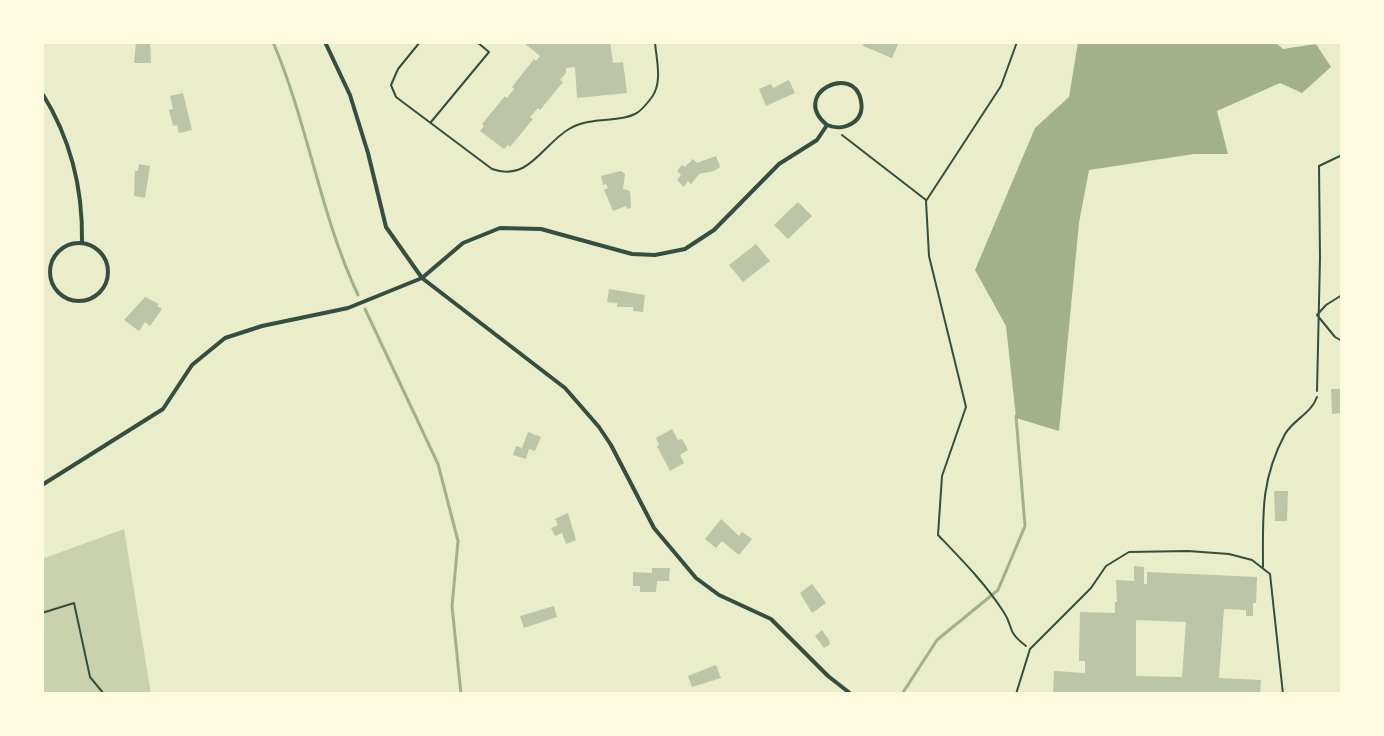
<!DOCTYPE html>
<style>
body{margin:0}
#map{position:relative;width:1384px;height:736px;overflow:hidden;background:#e9edc9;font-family:Poppins,sans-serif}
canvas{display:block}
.frame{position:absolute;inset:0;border:44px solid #fefae0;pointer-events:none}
</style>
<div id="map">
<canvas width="1384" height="736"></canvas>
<div class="frame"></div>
</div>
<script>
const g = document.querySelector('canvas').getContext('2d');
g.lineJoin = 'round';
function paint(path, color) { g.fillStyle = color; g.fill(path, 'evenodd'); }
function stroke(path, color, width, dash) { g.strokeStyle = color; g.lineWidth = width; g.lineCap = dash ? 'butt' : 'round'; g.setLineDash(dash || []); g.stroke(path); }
paint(new Path2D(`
 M124 529 151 694H42V559Z`), '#cad2ad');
paint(new Path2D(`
 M1078 42H1275L1283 49 1316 44 1331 67 1302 93 1280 83 1217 111 1228 154H1194L1089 170 1079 223 1059 431 1016 418 1006 326 975 270 1035 128 1069 97Z`), '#a3b18a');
stroke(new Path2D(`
 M273 42C308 124 320 214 358 295
 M365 309 438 464 458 541 452 606 461 694
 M902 694 937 640 998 590 1025 526 1016 416`), '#a3b18a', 3);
paint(new Path2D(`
 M136 42H150L151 63H134Z
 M523 42H610L613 63 623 62 627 93 577 98 575 67 566 68V73L560 80 563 82 540 110 538 108 530 117 533 119 510 147 508 145 504 149 480 131 484 126 482 124 505 96 507 98 514 89 512 87 534 59 536 61 540 56Z
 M864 42H899L892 58 863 46Z
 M789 80 795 93 766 106 759 89 771 84 773 88Z
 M183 93 192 130 179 133 177 125 173 126 169 110 173 109 170 96Z
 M716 156 720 167 714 171 699 174 691 184 688 181 684 187 677 180 681 175 677 171 682 165 685 167 693 159 697 163Z
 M139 164 150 166 145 198 134 196 135 171H138Z
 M621 171 625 174 623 189 630 191 631 208 627 209 626 206 613 211 604 190 608 188 606 184 603 185 601 176Z
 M798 202 812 216 788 239 774 225Z
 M756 244 770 261 743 282 729 265Z
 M609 289 645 295 643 312 633 311V307H617V303L607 302Z
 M145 297 159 304 157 306 162 309 150 326 145 322 139 331 124 320Z
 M1331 389H1342V413L1332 414Z
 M672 429 678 440 682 439 688 450 680 455 684 463 670 471 657 446 659 445 656 438Z
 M528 432 541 437 535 451 529 449 526 459 513 455 516 446 522 448Z
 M1274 491H1288L1287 521H1275Z
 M568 513 576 540 566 544 562 533 555 536 551 528 558 525 555 519Z
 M721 519 739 536 742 532 752 539 739 555 722 541 716 548 705 539Z
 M1134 566 1144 567V584H1147V572L1257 577 1256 603H1253V616H1246V610L1224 609 1219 678 1261 680 1260 694H1053L1054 671 1085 673V661H1079L1080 612 1115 613V602H1117L1116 580 1134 581ZM1136 620 1186 622 1182 677 1136 676Z
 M652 568H670L669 581H657L656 592H640V586H633V572L652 573Z
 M812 584 826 603 812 613 800 593Z
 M554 606 557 617 524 628 520 616Z
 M822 630 829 640 830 644 824 648 815 636Z
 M716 665 721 678 692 687 688 676Z`), '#bcc5a7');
stroke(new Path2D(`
 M1017 42 1001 86 926 201 929 256 966 407 942 476 938 535C961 559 985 583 1003 611 1015 628 1005 630 1026 646
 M842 135 926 200
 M1342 295 1326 305 1317 315 1335 337 1342 341
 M1317 391 1320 258 1319 166 1342 155
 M42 613 74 603 90 677 104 694`), '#344e41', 2);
stroke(new Path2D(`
 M420 42 398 69 391 85 396 97 492 169C529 182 542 145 569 129 591 116 618 123 635 114 640 112 649 101 652 97 663 82 656 58 655 42
 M431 122 489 52 477 42
 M1263 567C1263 516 1260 481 1285 434 1294 419 1311 414 1317 397
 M1016 694 1030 649 1091 588 1106 566 1129 552 1188 551 1229 554 1252 560 1270 574 1283 694`), '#344e41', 2);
stroke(new Path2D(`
 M325 42 350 95 368 153 386 227 422 278 565 388 599 427 611 445 654 528 696 578 719 595 771 619 828 676 851 694
 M42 93C71 139 83 188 82 242
 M50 272a29 29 0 1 1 58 0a29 29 0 1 1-58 0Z
 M42 485 163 409 192 365 225 338 262 326 348 308 422 278 463 243 500 228 541 229 632 254 655 255 685 249 714 230 779 164 817 140 827 125C844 132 865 122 861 101 854 62 789 94 827 125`), '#344e41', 4);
</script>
